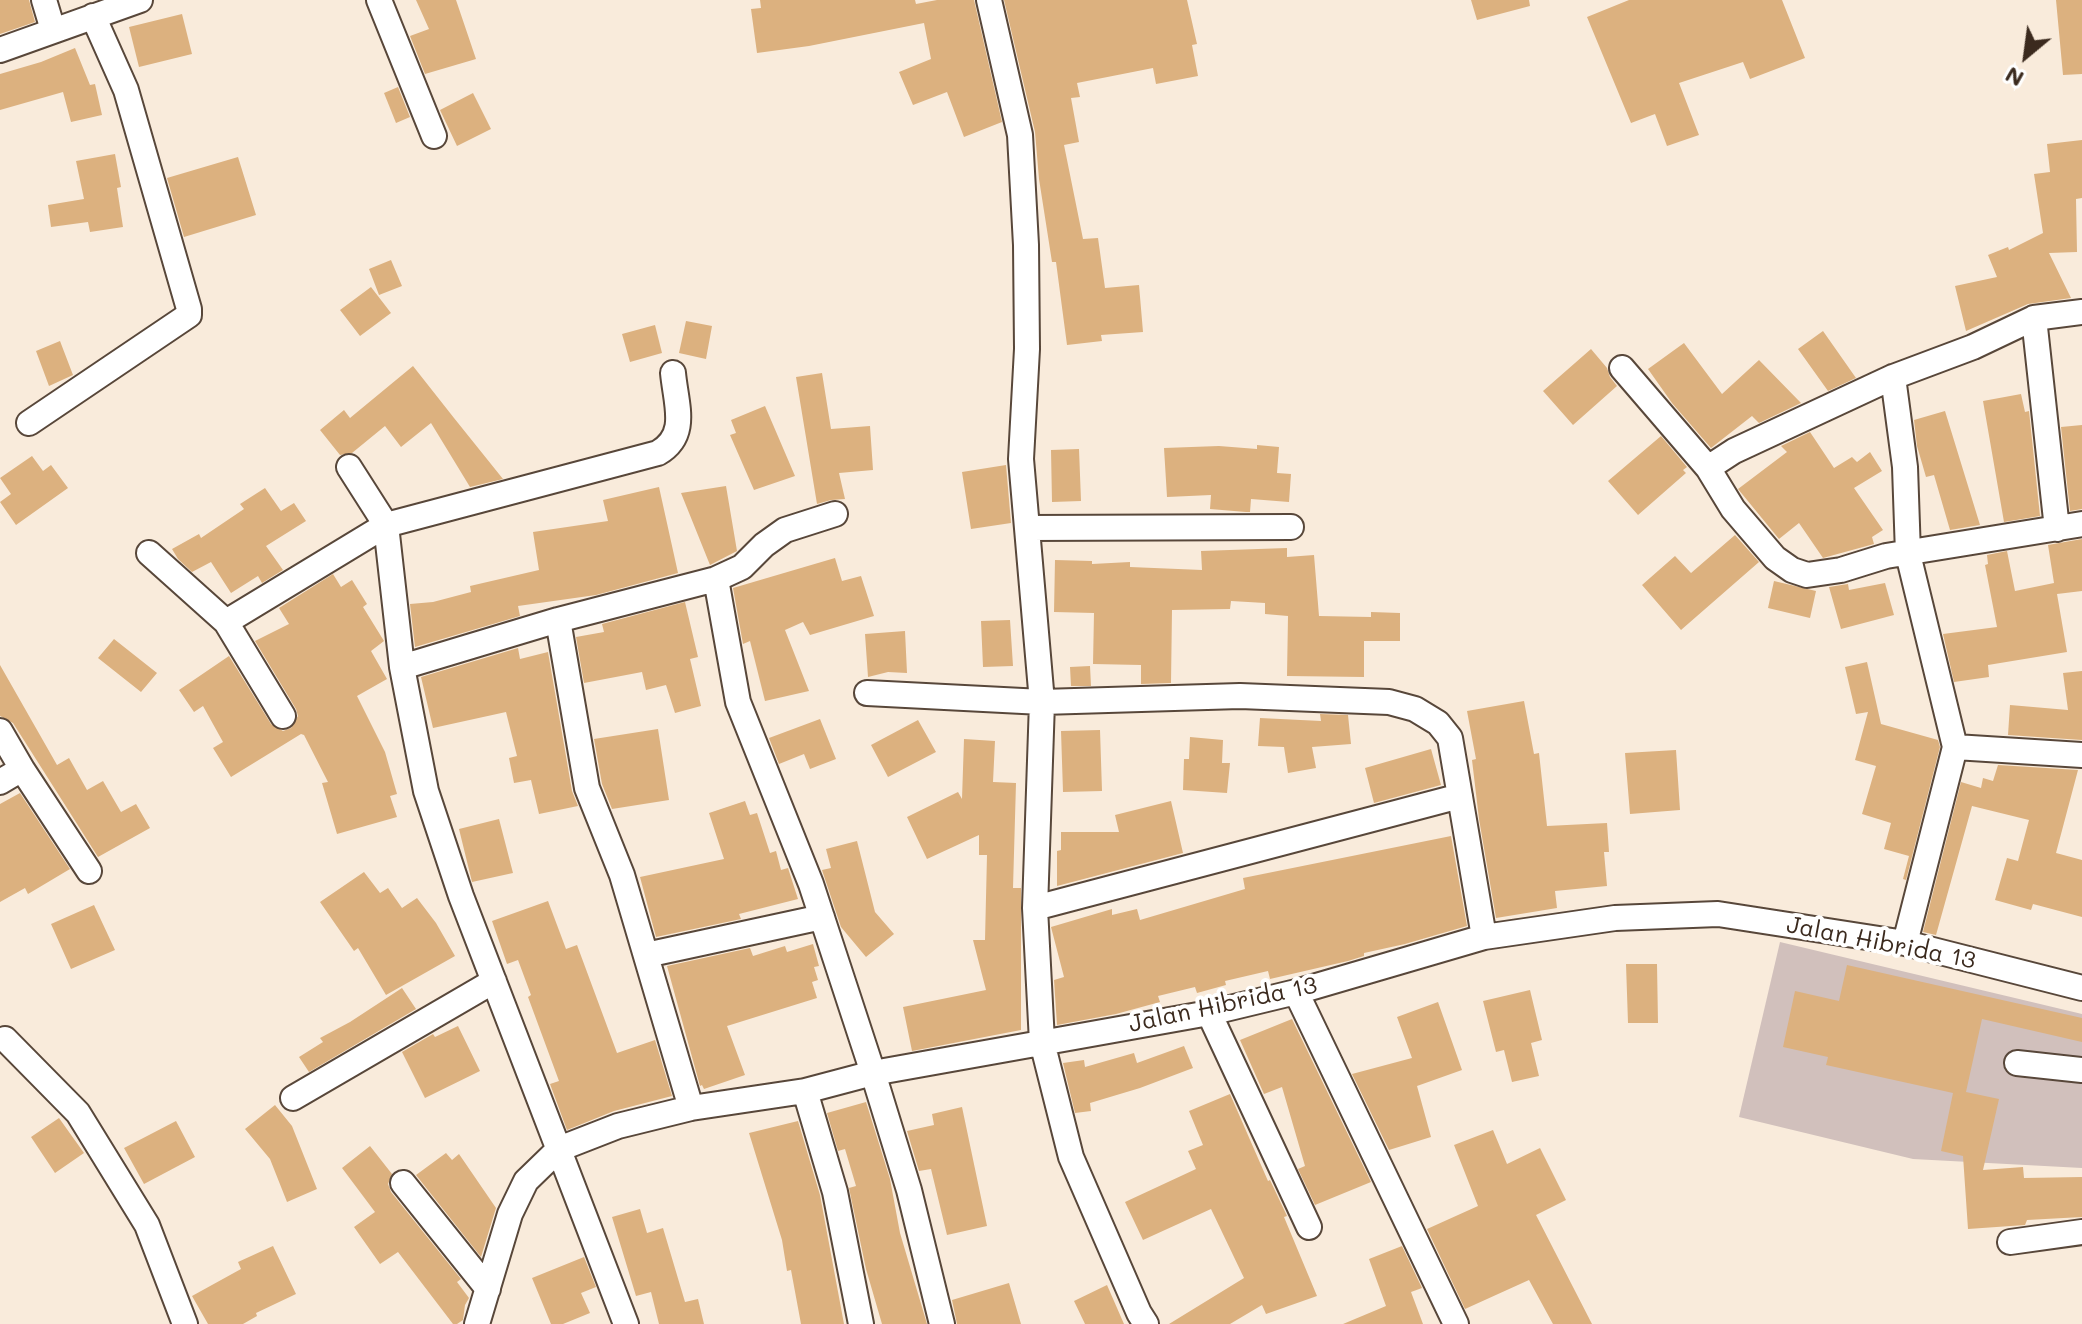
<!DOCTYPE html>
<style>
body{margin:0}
#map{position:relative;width:2082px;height:1324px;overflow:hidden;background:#f9ebdb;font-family:Mali,sans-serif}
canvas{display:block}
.north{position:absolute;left:1986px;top:16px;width:80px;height:80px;-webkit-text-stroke:6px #fff;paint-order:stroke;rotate:209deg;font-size:22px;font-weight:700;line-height:32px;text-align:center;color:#3b2a1e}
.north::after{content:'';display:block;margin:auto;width:28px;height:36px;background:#3b2a1e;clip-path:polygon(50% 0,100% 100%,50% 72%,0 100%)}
</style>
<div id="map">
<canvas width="2082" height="1324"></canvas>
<div class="north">N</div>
</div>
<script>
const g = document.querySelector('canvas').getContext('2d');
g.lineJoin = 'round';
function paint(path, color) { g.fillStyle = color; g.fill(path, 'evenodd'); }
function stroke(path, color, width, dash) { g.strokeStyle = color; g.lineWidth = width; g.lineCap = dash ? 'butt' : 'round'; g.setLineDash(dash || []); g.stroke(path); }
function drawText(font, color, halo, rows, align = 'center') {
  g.font = font + ' Mali,sans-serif'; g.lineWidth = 8; g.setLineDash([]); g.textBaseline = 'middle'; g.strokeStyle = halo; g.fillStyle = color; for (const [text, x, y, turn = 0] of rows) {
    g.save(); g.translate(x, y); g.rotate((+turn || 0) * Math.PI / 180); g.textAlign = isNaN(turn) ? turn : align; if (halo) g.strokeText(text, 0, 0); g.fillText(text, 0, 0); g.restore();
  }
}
paint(new Path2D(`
 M1780 942 2082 1014V1168L1913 1159 1739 1117Z`), '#d1c0bc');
paint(new Path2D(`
 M0 0H29L35 22 0 34Z
 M416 0H456L476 59 425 74 410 36 429 29Z
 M760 0H915L916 4 937 0H974L1002 122 964 137 947 92 913 105 899 72 931 59 924 23 809 46 757 53 751 9 761 8Z
 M1004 0H1187L1197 44 1192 45 1198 76 1156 84 1153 68 1077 83 1080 97 1071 98 1079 142 1064 145 1083 239 1098 238 1105 288 1139 285 1143 332 1101 335 1102 341 1067 345 1056 262H1052L1039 179 1035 132Z
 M1471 0H1529L1530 6 1477 20Z
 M1629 0H1782L1805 58 1750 79 1743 62 1679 83 1699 135 1667 146 1655 114 1631 123 1587 17Z
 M2056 0H2082V74L2063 75Z
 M182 14 192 54 139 67 129 27Z
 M75 48 90 85 95 84 102 115 71 122 63 92 0 110V74L41 62Z
 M398 87 410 117 396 123 384 93Z
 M473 93 491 129 457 146 440 110Z
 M2082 140V198L2076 199 2077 252 2049 253 2071 298 2028 304 1966 331 1955 286 1997 277 1988 255 2008 247 2009 250 2043 233 2034 174 2050 172 2047 144Z
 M115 154 121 187 117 188 123 227 90 232 88 222 51 227 48 205 84 199 76 161Z
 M238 157 256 215 184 237 167 178Z
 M391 260 402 286 379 295 369 269Z
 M371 287 391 313 360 336 340 310Z
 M686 321 712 326 706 359 679 353Z
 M655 325 662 353 630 362 622 334Z
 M1823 331 1856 378 1828 391 1798 349Z
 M60 341 73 375 49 386 36 351Z
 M1684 343 1722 394 1759 360 1801 403 1759 423 1752 416 1711 448 1672 403 1648 369Z
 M1591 349 1607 368 1610 377 1617 386 1573 425 1543 391Z
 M413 366 454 418 503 479 470 487 431 423 401 447 385 426 352 453 340 455 320 430 344 410 350 418Z
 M822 373 831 429 870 426 873 470 839 473 845 499 831 500 817 504 796 377Z
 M2021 394 2025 412 2029 411 2040 516 2004 522 1983 401Z
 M765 406 795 476 754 490 730 435 736 433 731 420Z
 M1945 411 1980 525 1950 530 1934 475 1926 477 1917 446 1914 420Z
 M2082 425V509L2070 511 2061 427Z
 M1810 432 1834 468 1852 457 1857 462 1870 452 1882 471 1854 488 1883 530 1872 537 1874 544 1823 558 1799 523 1779 539 1738 489 1787 452 1781 446Z
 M1661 436 1687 467 1683 470 1686 473 1638 515 1608 481Z
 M1257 445 1279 447 1277 473 1291 474 1289 502 1251 499 1250 512H1246L1210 509 1211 495 1167 497 1164 448 1219 446 1257 449Z
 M1079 449 1081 501 1052 502 1051 450Z
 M32 456 43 471 51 465 68 488 16 525 0 502 11 494 0 478Z
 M1006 465 1011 523 971 529 962 472Z
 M726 486 737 551 710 565 681 493Z
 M659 487 678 573 596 595 518 606 520 616 415 647 410 604 433 602 471 592 470 586 539 570 533 532 608 521 603 500Z
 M265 488 281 511 294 503 306 521 266 546 283 570 262 583 258 576 231 593 211 562 192 572 178 559 172 549 199 534 201 538 244 509 240 504Z
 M1735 535 1759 562 1681 630 1642 585 1675 556 1691 573Z
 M2082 539V591L2057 594 2067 652 1988 665 1989 677 1954 682 1943 634 1997 627 1985 565 1988 564 1987 555 2007 551 2015 591 2054 583 2048 545Z
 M1287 548V557L1314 555 1319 616 1371 617V612L1400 613V641H1364V677L1287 676 1288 616 1265 614V603L1231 601 1230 609 1172 610 1171 683 1141 684V665L1093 664 1094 613 1054 612 1055 560 1092 561V564L1130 562V567L1202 570 1201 551Z
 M835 558 842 581 861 576 874 616 810 635 803 622 785 630 809 691 765 701 750 641 743 644 733 588Z
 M333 574 341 587 352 580 367 604 363 607 384 641 371 651 387 679 357 696 385 752 397 794 390 796 397 817 337 834 322 783 328 782 304 735 301 734 231 777 213 748 223 742 203 706 194 712 179 690 229 656 271 724 283 731 291 728 298 716 296 709 255 641 289 624 279 608Z
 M1774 581 1816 591 1810 618 1768 608Z
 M1885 583 1894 615 1841 629 1829 587 1848 584 1849 590Z
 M685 602 698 657 690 659 701 706 675 713 666 685 646 690 642 672 584 683 576 637 604 632 602 624Z
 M1010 620 1013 666 983 667 981 621Z
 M905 631 907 673 888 672 868 677 865 634Z
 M114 639 157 673 141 692 98 658Z
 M518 648 520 659 548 652 572 791 578 806 539 814 531 780 514 783 509 758 517 756 506 712 433 728 421 677Z
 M1867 662 1881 724 1938 740 1940 747 1906 880 1903 879 1909 856 1884 849 1891 823 1862 814 1876 766 1855 760 1868 712 1856 714 1845 667Z
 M0 665 57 765 69 758 87 790 103 781 121 812 136 804 150 828 98 857 13 723 0 716Z
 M1090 666 1091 686H1071L1070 667Z
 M2082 671V740L2008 735 2010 705 2068 710 2063 673Z
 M1524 701 1534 754 1539 753 1547 826 1607 823 1609 852H1604L1607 886 1555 891 1557 908 1496 918 1479 819 1472 760 1476 759 1467 711Z
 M1320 714 1348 715 1351 744 1312 747 1316 768 1288 773 1284 747 1258 746 1260 718 1321 721Z
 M820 719 836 759 810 769 804 754 779 764 769 738Z
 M918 720 936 752 888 777 871 745Z
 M658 729 669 800 612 809 602 784 594 739Z
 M1100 730 1102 791 1063 792 1061 731Z
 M1190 737 1223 740 1222 763H1230L1227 793 1183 790 1184 759H1189Z
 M964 739 995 741 993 782 1016 783 1013 888H1021V1030L912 1051 903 1007 986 990 973 940H985L987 855H979V835L927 859 907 817 958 792 962 799Z
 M1431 749 1441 785 1374 803 1365 768Z
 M1676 750 1680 810 1630 814 1625 753Z
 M1998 765 2078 770 2056 853 2082 860V917L2033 904 2031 910 1995 900 2007 858 2018 861 2029 820 1972 806 1936 935 1923 932 1961 782 1981 788 1983 778 1993 781Z
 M20 793 70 869 28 894 25 888 0 902V804Z
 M745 801 750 815 757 813 770 853 776 851 781 870 788 868 798 899 739 914 741 919 656 937 640 877 724 859 709 813Z
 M1171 801 1183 853 1057 886V851L1061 850V832H1119L1115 815Z
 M499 819 513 873 472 882 459 829Z
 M1451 836 1467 926 1405 944 1364 953V956L1348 961 1270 979 1268 971 1225 981 1226 985 1197 993 1195 987 1158 996 1160 1002 1116 1014 1057 1025 1054 980 1064 977 1051 927 1112 909V915L1137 909 1140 920 1245 889 1243 878Z
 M857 841 875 912 894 934 866 957 841 927 822 870 831 868 826 849Z
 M364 872 380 893 388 888 402 908 417 898 436 923 455 956 386 995 358 948 354 951 320 902Z
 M548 901 566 949 577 945 617 1053 655 1040 672 1096 614 1111 567 1130 550 1084 559 1081 528 997 531 995 518 960 507 964 492 921Z
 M94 905 115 950 71 969 51 924Z
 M813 944 819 966 814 967 818 980 812 982 817 998 727 1026 745 1075 704 1089 702 1085 700 1086 667 966 750 948 753 956 785 946 787 952Z
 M1626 964H1657L1658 1023H1628Z
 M1847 965 2082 1018V1042L1982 1019 1966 1092 1999 1099 1983 1170 2023 1167 2024 1178 2082 1177V1217L2027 1220 2025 1225 1968 1229 1963 1156 1941 1151 1953 1093 1826 1065 1828 1057 1783 1047 1795 991 1839 1001Z
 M402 988 416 1009 309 1072 299 1057 323 1042 320 1038 350 1022Z
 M1530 990 1542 1040 1531 1043 1539 1076 1512 1082 1504 1050 1496 1052 1483 1001Z
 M1438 1002 1462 1070 1417 1086 1431 1137 1389 1150 1352 1074 1412 1058 1397 1017Z
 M1292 1019 1371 1182 1315 1205 1298 1169 1305 1166 1282 1087 1264 1094 1240 1040Z
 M458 1026 480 1071 425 1098 402 1052 433 1034 435 1037Z
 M1184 1046 1193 1068 1140 1088 1090 1103 1091 1111 1075 1113 1063 1063 1084 1060 1085 1067 1134 1053 1137 1063Z
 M1230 1094 1268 1181 1270 1180 1287 1216 1284 1217 1317 1296 1266 1314 1262 1305 1230 1324H1169L1244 1278 1211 1209 1143 1240 1125 1202 1196 1169 1188 1151 1203 1145 1189 1111Z
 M866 1102 890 1179 900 1233 927 1324H882L866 1269 849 1188 856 1186 845 1149 838 1151 827 1113Z
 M275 1105 292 1126 317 1189 287 1202 270 1159 245 1129Z
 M962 1107 987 1226 947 1235 931 1169 919 1171 907 1131 934 1125 932 1114Z
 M59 1118 84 1153 55 1173 31 1137Z
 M176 1121 195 1157 144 1184 124 1148Z
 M798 1121 820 1195 844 1324H801L791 1270 787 1271 782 1240 749 1133Z
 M1493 1130 1507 1164 1540 1148 1566 1200 1536 1215 1592 1324H1553L1529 1280 1465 1309 1427 1229 1478 1206 1454 1145Z
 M370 1146 392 1174 388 1184 391 1192 461 1279 457 1282 469 1298 465 1305 463 1320 457 1324H453L398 1252 380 1264 354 1227 375 1212 342 1168Z
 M446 1153 452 1160 459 1154 496 1208 481 1257 416 1175Z
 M640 1209 647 1233 663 1228 685 1302 698 1299 704 1324H659L651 1292 636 1296 612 1217Z
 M273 1246 296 1294 256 1313 257 1316 243 1324H208L192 1296 241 1269 238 1262Z
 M1402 1246 1422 1288 1411 1292 1423 1324H1343L1386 1306 1369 1259Z
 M584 1257 596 1287 581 1293 590 1313 563 1324H551L532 1278Z
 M1009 1283 1021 1324H957L952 1300Z
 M1107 1285 1124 1324H1085L1074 1301Z`), '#dcb17f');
const minor = new Path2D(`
 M44 0 53 30
 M379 0 434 136
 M989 0 1020 135 1026 245 1027 349 1021 459 1042 702 1035 908 1042 1042 1071 1157 1139 1313 1146 1324
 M0 50 140 0
 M2034 318 2057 529
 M1622 368 1708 468 1733 509 1775 558 1792 570 1807 575 1841 570 1886 556 2082 524
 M1893 377 1905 467 1908 554 1955 747 2082 755
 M29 423 189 315V309L126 90 93 16
 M349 467 386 525 402 667 426 791 461 896 626 1324
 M1708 468 1734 451 1893 377 1973 347 2034 318 2082 312
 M1028 528 1291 527
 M149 553 226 622 283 716
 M716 579 738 702 811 884 873 1073 909 1190 942 1324
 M558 620 587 788 622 875 691 1108
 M226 622 386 525 658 453C689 435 676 405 673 373
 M402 667 558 620 716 579 742 567 764 545 785 530 835 514
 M867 693 1042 702 1240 696 1389 702 1415 709 1438 723 1450 738 1484 937
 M0 731 22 769
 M0 782 22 769 89 871
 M1035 908 1460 796
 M1905 943 1955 747
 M646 955 822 917
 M1296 992 1456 1324
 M1209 1013 1309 1227
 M5 1039 78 1113 147 1225 185 1324
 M2017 1063 2082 1070
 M805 1091 835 1192 861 1324
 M293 1098 494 981
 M403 1183 488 1289
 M2010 1242 2082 1232
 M477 1324 510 1214 526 1181 559 1149 618 1126 691 1108 805 1091 873 1073 1209 1013 1296 992 1484 937 1615 918 1718 914 1905 943 2082 988`);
stroke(minor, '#58473a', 28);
stroke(minor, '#fff', 24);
drawText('24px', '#3b2a1e', '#fff', [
 ["Jalan Hibrida 13",1881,943,11],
 ["Jalan Hibrida 13",1223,1005,-12]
]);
</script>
